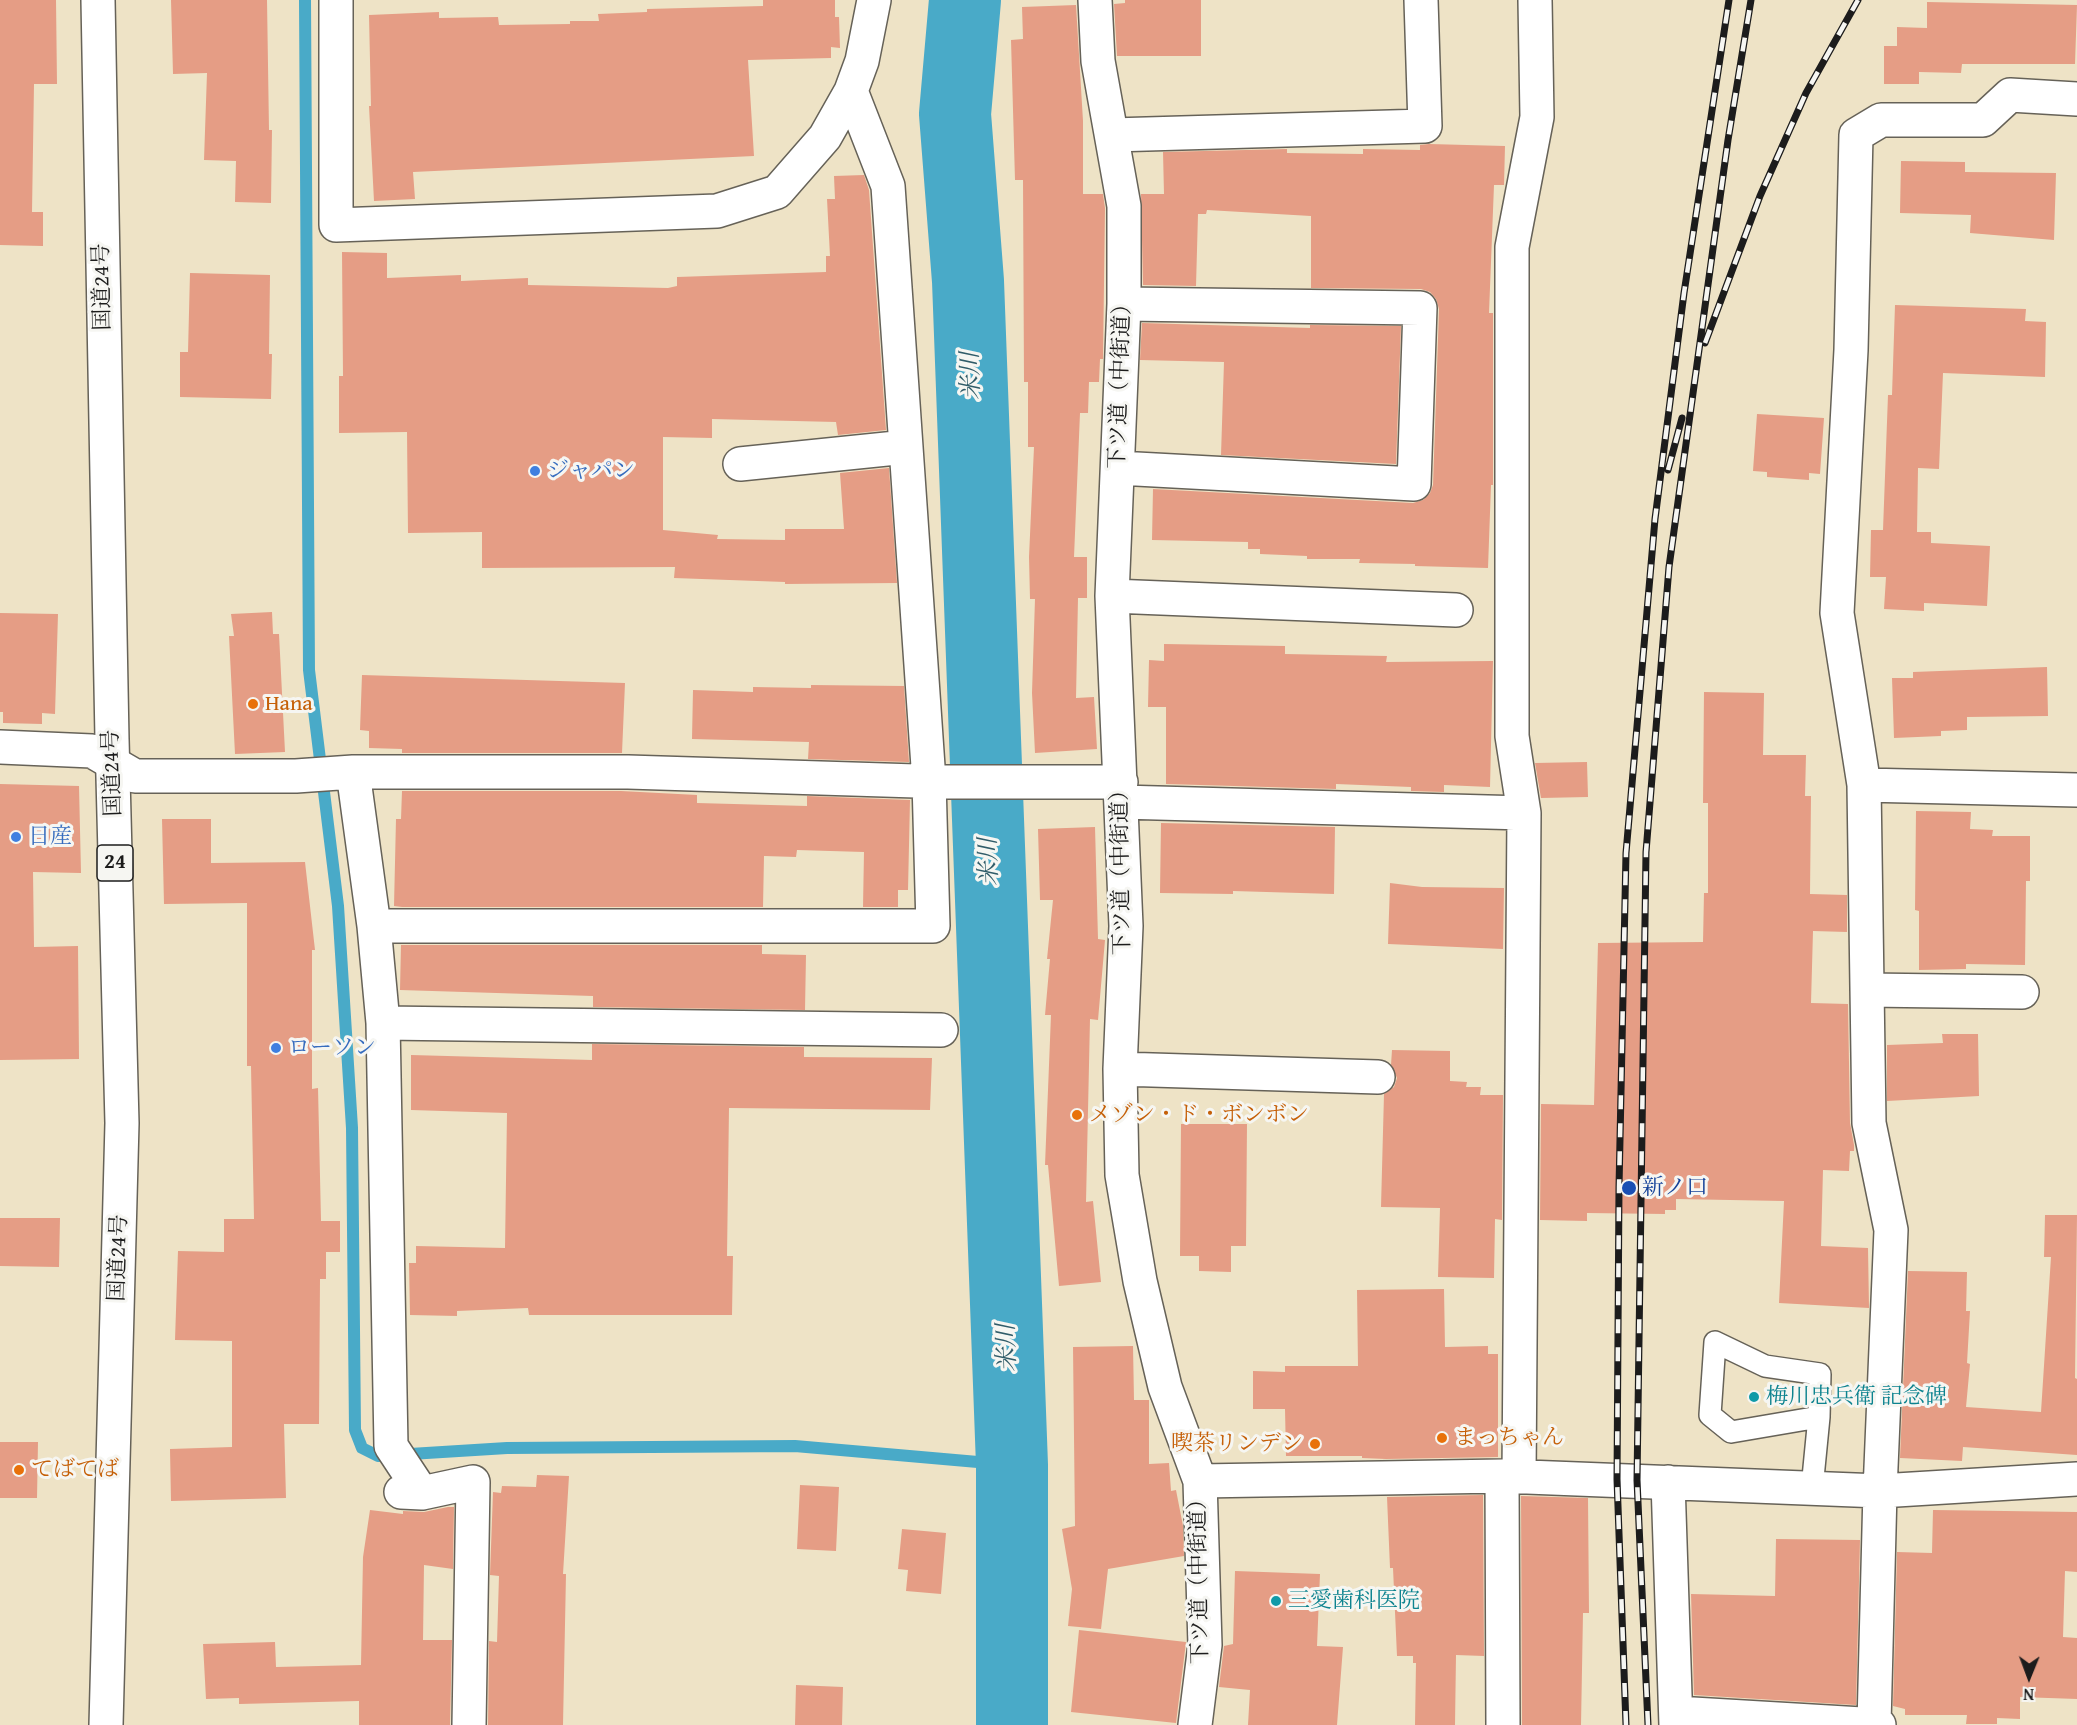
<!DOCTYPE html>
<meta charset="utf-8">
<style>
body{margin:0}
#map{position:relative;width:2077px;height:1725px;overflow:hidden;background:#eee3c6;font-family:"Gentium Book Plus",serif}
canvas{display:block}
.north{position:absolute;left:1999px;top:1647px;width:60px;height:60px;-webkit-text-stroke:4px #f6f6f2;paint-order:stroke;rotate:181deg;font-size:16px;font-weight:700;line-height:24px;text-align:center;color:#1c1c1c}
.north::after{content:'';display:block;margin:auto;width:21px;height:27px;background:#1c1c1c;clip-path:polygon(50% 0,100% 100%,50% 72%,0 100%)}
</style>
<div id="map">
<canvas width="2077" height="1725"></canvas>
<div class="north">N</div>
</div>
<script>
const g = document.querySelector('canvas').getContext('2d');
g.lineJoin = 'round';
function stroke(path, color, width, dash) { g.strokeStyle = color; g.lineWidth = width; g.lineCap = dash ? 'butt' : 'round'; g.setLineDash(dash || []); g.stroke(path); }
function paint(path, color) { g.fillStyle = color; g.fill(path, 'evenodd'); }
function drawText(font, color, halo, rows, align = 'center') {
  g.font = font + ' "Gentium Book Plus","Noto Serif JP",serif'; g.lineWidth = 6; g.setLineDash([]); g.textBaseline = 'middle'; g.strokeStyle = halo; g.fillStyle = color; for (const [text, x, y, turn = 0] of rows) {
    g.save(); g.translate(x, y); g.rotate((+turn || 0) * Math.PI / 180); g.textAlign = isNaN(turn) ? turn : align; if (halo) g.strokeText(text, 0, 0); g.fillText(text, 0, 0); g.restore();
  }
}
stroke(new Path2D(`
 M305 0 309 670 338 906 352 1128 355 1430 362 1448 378 1456 507 1448 795 1446 1012 1465`), '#49aac8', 12);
stroke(new Path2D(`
 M965 0 955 114 968 281 1012 1465V1725`), '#49aac8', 72);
paint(new Path2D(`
 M0 0H56L57 84H34L32 212H43V246L0 245Z
 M171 0H267L269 130H272L271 203 235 202 236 161 204 160 207 73 173 74Z
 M763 0H835V17H839L840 48 831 47V58L748 60 754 156 413 172 415 199 374 201 369 106H371L369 15 439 12V18L498 17 499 25 570 24V21H599L598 14 647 12V9L763 6Z
 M1125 0H1201V56H1117L1114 4 1125 3Z
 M1927 2 2077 5 2075 64H1962L1961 73 1919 72V84H1884V46H1897V27L1927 28Z
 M1076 5 1083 121V194H1103L1105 208 1103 359H1100L1099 382H1089L1088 413H1080L1074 557H1087V598H1078L1076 698 1094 697 1097 749 1035 753 1032 693 1035 599H1030L1029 557 1034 447H1028V382H1024L1023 180H1015L1011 40 1023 39 1022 7Z
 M1429 144 1505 146 1504 185H1494L1489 313H1493V485H1491L1488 568 1415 566V564L1359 563 1360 559H1307V556L1260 554V549H1248V542L1152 540 1153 489 1413 503 1423 500 1430 493 1433 485 1439 309 1436 299 1430 292 1421 289 1311 288V216L1207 210 1206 214H1198L1196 286 1143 285 1141 194H1164L1163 152 1287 149V153L1363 154V149L1420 150V145Z
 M1901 161 1965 162V172L2056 173 2054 240 1970 233 1971 215 1900 213Z
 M864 175 869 190 886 430 838 435 836 422 712 419V438L663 437V530L718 535 717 539 785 540V529H844L840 473 889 468 897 583 785 584V582L674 578 675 567 482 568V532L408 533 407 432 339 433V376H343L342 252 387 253V278L461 275V281L528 278V285L668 288 677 286V277L826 272V256H830L827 199H835L834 176Z
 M190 273 270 275 269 354H272L271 399 180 397V352H188Z
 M1895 305 2026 309 2025 321 2046 322 2045 377 1943 373 1939 469 1918 468 1917 532H1931V543L1990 546 1987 606 1924 603V611L1884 609 1886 577H1870L1871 530H1883L1888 395H1892Z
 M1142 323 1310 328V325L1401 326 1396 464 1221 455 1224 362 1140 360Z
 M1757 414 1824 418 1820 474 1809 473V480L1767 477V472L1753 471Z
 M272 612 273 634H279L285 752 235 754 229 636H234L231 614Z
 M0 613 58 614 55 714 42 713V724L3 723V712H0Z
 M1164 644 1285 646V654L1387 656 1386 662 1493 661 1490 787 1444 785V792L1411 791V787L1336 784V789L1166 784V707H1148L1149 660 1164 661Z
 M2047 667 2048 716 1967 717V730L1941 731V736L1894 738 1892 678H1913V672Z
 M362 675 625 683 622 753H402V749L369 748V731L360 730Z
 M811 685 904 686 909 762 808 759 809 742 692 739 693 690 753 692V687L811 688Z
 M1704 692 1764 693 1763 755H1806L1805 796H1811L1810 894 1847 895V932L1813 931 1811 1003 1848 1004 1850 1123 1854 1145V1151H1850L1849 1171 1823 1170 1821 1246 1868 1248 1869 1308 1779 1303 1784 1201 1676 1199V1210H1665V1214L1587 1213V1221L1540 1220 1541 1104 1594 1105 1598 943 1703 942 1704 893H1708V803H1703Z
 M1587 762 1588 797 1541 798 1535 763Z
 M0 784 79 786 81 873 33 872 34 947 78 946 79 1059 0 1060Z
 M402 791H621L697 795V803L807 806V796L910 800 908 890H898V907H863L864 852 797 850 796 857 764 856 763 907H402L394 906 396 819H401Z
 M1916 811 1971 812 1970 829 1993 830 1992 836H2030V881H2026L2025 965 1966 964V969L1919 970V911L1915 910Z
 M162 819H211V863L305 862 315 950H312V1089L318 1088 321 1221H340V1252H326V1279H320L319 1424H284L286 1498 171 1501 170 1449 232 1447V1341L175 1340 178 1251 224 1252V1219H254L251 1066H247V903L164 904Z
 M1161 823 1335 827 1334 894 1233 891V894L1160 893Z
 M1095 827 1098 939 1105 940 1098 1020 1090 1019 1086 1202 1093 1201 1101 1282 1059 1286 1048 1165H1045L1051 1015H1045L1050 959H1047L1053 900H1040L1038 829Z
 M1390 883 1422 887 1504 888 1503 949 1388 944Z
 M401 945H762V954L806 955 805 1010 593 1007V996L400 990Z
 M1942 1034H1978L1979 1096 1887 1101V1045L1943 1043Z
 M592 1044 804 1047V1057L932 1058 930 1110 729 1108 727 1256H733L732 1315H529L528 1308 457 1311V1316L410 1315 409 1263H416V1246L505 1248 507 1113 411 1110V1055L592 1060Z
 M1392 1050 1450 1051V1081L1467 1082 1466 1087H1481L1480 1095H1503L1502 1220 1495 1219 1494 1278 1438 1277 1440 1208 1381 1207 1384 1094 1394 1087 1397 1078 1391 1065Z
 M1181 1124H1247L1246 1246H1231V1272L1199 1271V1256H1180Z
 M2045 1215H2077L2075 1378 2077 1379V1455L1963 1447 1962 1461 1900 1458 1908 1271 1967 1272 1966 1311H1970L1967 1363 1970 1364 1966 1407 2041 1412 2051 1257H2044Z
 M0 1218H60L59 1267 0 1266Z
 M1444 1289 1445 1347 1488 1346V1354H1498V1457L1386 1459 1362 1458V1456H1286L1285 1409H1253V1371L1285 1372V1366H1358L1357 1290Z
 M1133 1346 1134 1400H1149V1464L1169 1463 1171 1491 1176 1490 1183 1526 1184 1556 1108 1569 1101 1629 1068 1626 1072 1589 1062 1529 1075 1526 1073 1347Z
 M0 1442H38L37 1498H0Z
 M537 1475 569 1476 563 1574H566L563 1725H488L489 1641 497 1642 499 1576 490 1575 493 1492 501 1493 502 1486 536 1487Z
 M800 1485 839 1487 836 1551 797 1549Z
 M1483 1495 1484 1656 1456 1655 1455 1725H1415L1416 1663H1413V1656H1397L1393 1568H1390L1387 1497Z
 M1521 1496 1588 1498 1589 1613H1583L1581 1725H1522Z
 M448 1507H454L453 1569 424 1565 423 1640H452L450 1725H359V1701L239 1704V1698L206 1699 203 1644 275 1642 276 1667 361 1665 363 1557 370 1510 403 1514V1511L424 1512Z
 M1933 1510 2077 1512V1572L2065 1571 2063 1637 2077 1638V1699L2020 1697V1719L1997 1718V1724H1966L1967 1715H1905V1709L1893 1706 1897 1552 1932 1553Z
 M902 1529 946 1533 941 1594 906 1591 908 1570 898 1569Z
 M1776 1539 1860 1540 1856 1705 1694 1695 1691 1594 1775 1596Z
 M1235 1571 1320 1574 1317 1646 1343 1647 1337 1725H1248L1250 1690 1219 1687 1224 1646 1233 1644Z
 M1079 1630 1186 1642 1176 1723 1071 1712Z
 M796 1685 843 1687 842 1725H795Z`), '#e59d85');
const lane = new Path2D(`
 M1812 1488 1819 1417 1820 1374 1765 1366 1715 1342 1710 1415 1731 1432 1819 1417`);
const street = new Path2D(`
 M336 0V225L717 211 777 192 825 137 851 91 862 61 874 0
 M1095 0 1098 61 1124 206V304L1112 596 1126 926 1120 1069 1122 1175 1140 1281 1165 1387 1200 1481 1205 1645 1195 1725
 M1112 135 1425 126 1421 0
 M740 464 906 447
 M1118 468 1414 484 1420 308 1124 304
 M1112 596 1456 610
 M0 747 92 751 135 776H296L353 772H628L948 782H1121
 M353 772 374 926 383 1023 391 1446 422 1493
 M1864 785 2077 790
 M1121 802 1524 813
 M374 926H933L929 781 888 186 851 91
 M1867 990 2022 992
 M383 1023 941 1030
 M1120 1069 1378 1077
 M1502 1476 1503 1725
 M1519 1477 1524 813 1512 736V247L1537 117 1535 0
 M1200 1481 1502 1476 1880 1491 2077 1479
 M1668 1482 1676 1725
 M401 1492 422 1493 473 1482 469 1725
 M1676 1713 1879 1725
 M1874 1724 1880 1491 1891 1230 1869 1123 1864 785 1837 613 1851 350 1856 135 1881 120H1983L2010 95 2077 99`);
const highway = new Path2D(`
 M98 0 112 739 122 1123 106 1725`);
stroke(lane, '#666258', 24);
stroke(street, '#666258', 36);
stroke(highway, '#666258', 36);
stroke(lane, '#fff', 21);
stroke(street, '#fff', 33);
stroke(highway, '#fff', 33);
const rail = new Path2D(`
 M1705 343 1760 196 1806 93 1858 0
 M1668 470 1682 418
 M1626 1725 1617 1479 1619 1187 1626 853 1655 519 1684 293 1729 0
 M1648 1725 1637 1480 1646 852 1669 567 1728 140 1751 0`);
stroke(rail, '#1c1c1c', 7);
stroke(rail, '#f6f6f2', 4.5, [14]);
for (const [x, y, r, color] of [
 [535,471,6,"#3f7fe0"],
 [253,704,6,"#e8710a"],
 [16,837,6,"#3f7fe0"],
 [276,1048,6,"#3f7fe0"],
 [1077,1115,6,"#e8710a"],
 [1629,1188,8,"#1a4fb4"],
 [1754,1397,6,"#0f9aa8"],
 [1442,1438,6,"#e8710a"],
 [1315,1444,6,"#e8710a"],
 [19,1470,6,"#e8710a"],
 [1276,1601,6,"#0f9aa8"]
]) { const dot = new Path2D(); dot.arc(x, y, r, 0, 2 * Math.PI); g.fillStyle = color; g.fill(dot); stroke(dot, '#f6f6f2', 2); }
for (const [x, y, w] of [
 [115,863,36]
]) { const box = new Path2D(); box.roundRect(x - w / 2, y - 18, w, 36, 4.5); g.fillStyle = '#f6f6f2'; g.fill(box); stroke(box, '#1c1c1c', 1.5); }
drawText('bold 21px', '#1c1c1c', null, [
 ["24",115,863]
]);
drawText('22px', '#1c1c1c', '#f6f6f2', [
 ["国道24号",103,287,-91],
 ["下ツ道（中街道）",1121,381,-88],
 ["国道24号",113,773,-92],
 ["下ツ道（中街道）",1122,867,-91],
 ["国道24号",119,1258,-88],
 ["下ツ道（中街道）",1200,1576,-91]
]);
drawText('22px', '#366cbe', '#f6f6f2', [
 ["ジャパン",547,471],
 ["日産",28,837],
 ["ローソン",288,1048]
], 'left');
drawText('22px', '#c56008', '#f6f6f2', [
 ["Hana",265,704],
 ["メゾン・ド・ボンボン",1089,1115],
 ["まっちゃん",1454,1438],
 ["喫茶リンデン",1303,1444,"right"],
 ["てばてば",31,1470]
], 'left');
drawText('22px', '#164399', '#f6f6f2', [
 ["新ノ口",1642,1188]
], 'left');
drawText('22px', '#0d838f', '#f6f6f2', [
 ["梅川忠兵衛 記念碑",1766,1397],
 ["三愛歯科医院",1288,1601]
], 'left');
drawText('italic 24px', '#305c69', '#f6f6f2', [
 ["米川",972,376,-92],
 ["米川",990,862,-92],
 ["米川",1008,1348,-92]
]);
</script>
